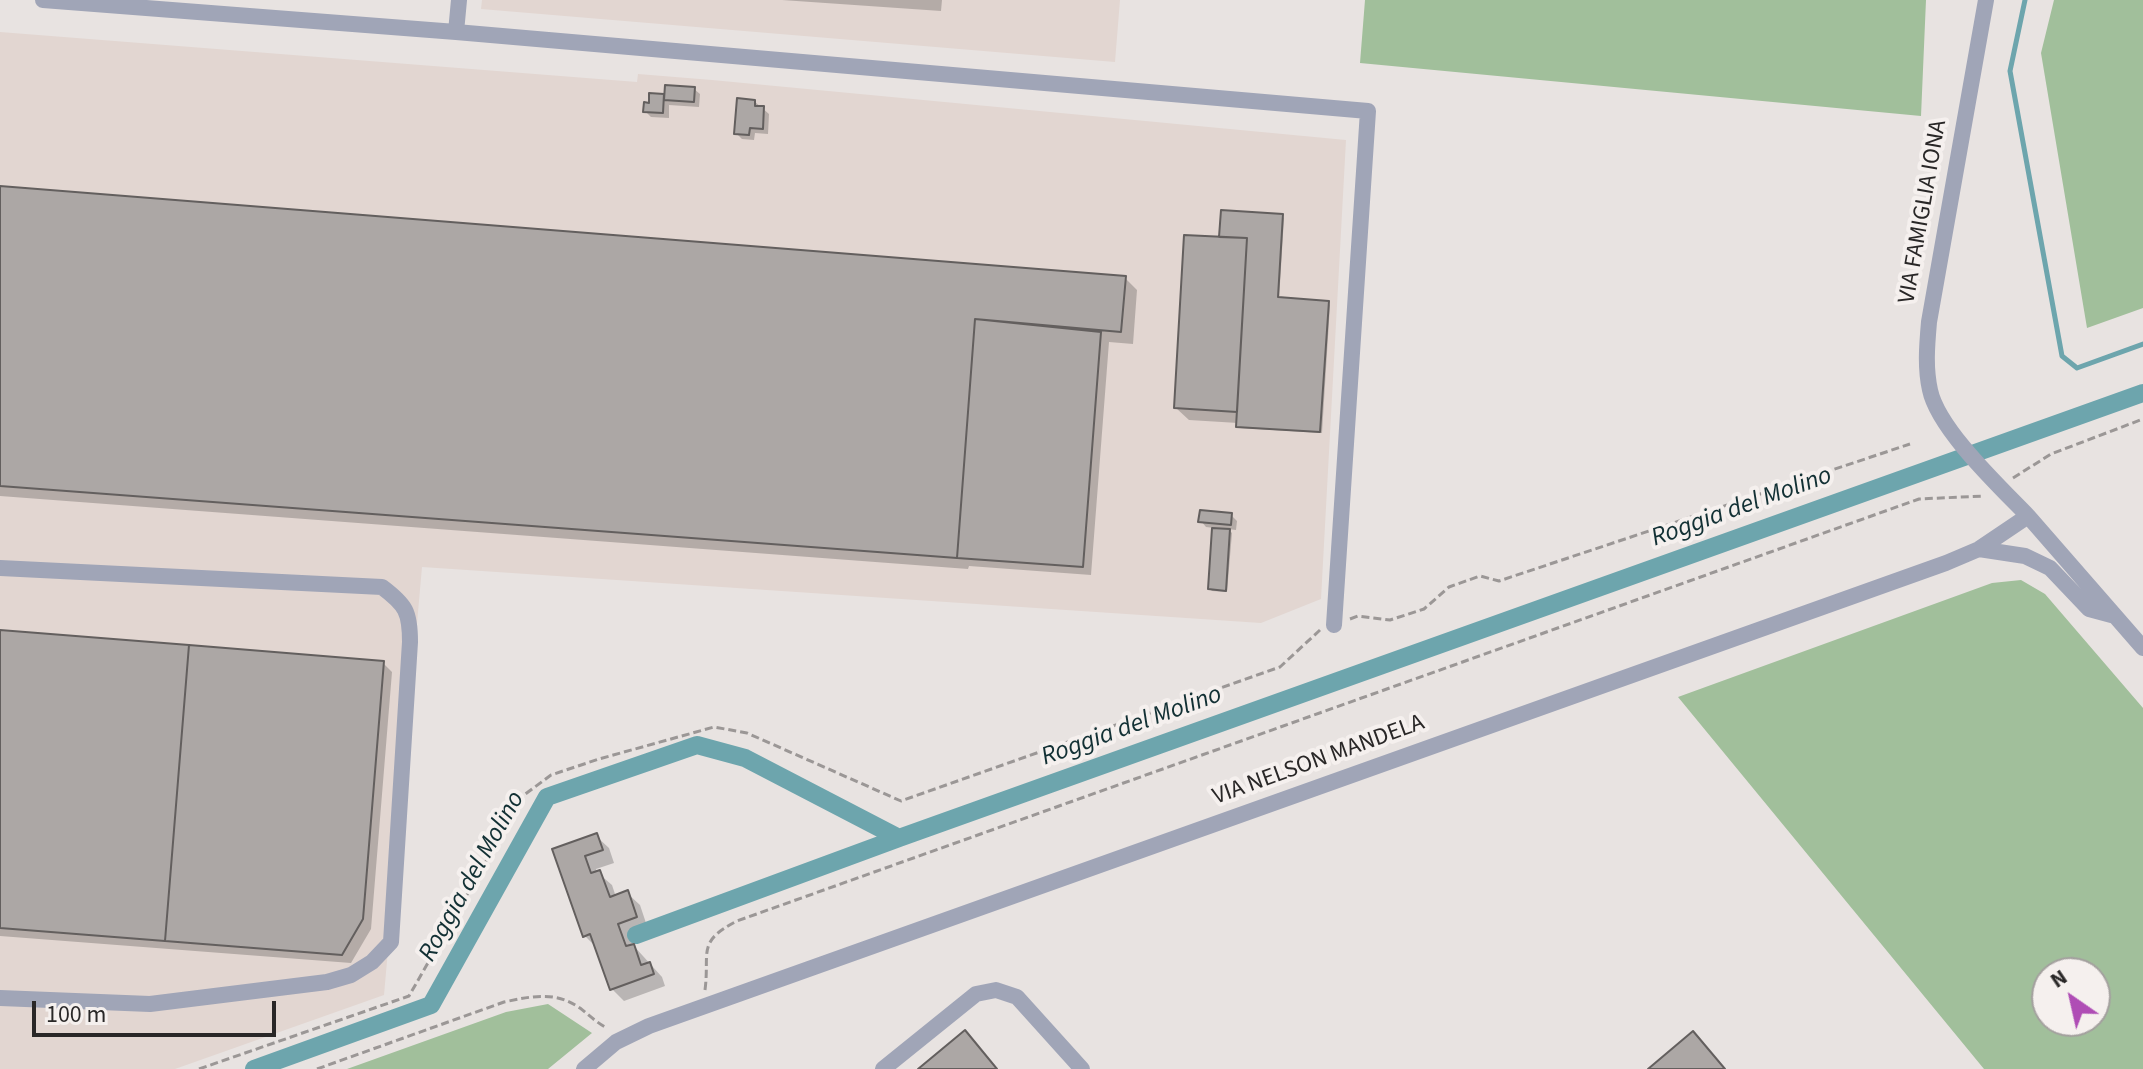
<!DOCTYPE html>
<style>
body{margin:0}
#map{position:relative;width:2143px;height:1069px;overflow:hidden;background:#e8e3e1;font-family:"Source Sans 3",sans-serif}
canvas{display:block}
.north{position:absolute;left:2031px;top:957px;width:80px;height:80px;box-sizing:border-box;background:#f5f0ee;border:2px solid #a3a09e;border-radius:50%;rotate:326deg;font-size:22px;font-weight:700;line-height:32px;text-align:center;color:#292727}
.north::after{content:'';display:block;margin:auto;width:28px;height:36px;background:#af4db5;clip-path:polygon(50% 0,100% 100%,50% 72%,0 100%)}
.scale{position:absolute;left:32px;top:1001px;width:244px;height:36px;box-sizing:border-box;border:4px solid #292727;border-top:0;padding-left:10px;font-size:24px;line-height:28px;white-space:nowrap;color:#292727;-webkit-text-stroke:6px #f5f0ee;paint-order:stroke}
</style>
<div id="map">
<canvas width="2143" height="1069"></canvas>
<div class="north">N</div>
<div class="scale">100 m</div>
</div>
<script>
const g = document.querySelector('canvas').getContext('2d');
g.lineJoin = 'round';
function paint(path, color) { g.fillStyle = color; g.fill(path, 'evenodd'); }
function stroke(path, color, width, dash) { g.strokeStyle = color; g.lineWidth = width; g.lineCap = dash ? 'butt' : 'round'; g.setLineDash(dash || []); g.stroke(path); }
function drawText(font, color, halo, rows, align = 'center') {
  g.font = font + ' "Source Sans 3",sans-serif'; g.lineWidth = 8; g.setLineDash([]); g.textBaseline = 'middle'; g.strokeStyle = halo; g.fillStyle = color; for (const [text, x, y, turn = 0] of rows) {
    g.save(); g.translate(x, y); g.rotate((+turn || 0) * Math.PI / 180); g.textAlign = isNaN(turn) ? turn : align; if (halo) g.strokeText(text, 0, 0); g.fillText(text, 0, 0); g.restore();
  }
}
paint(new Path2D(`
 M482 0H1120L1115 62 481 9Z
 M0 32 637 82 638 74 712 80 1346 140 1321 599 1261 623 422 567 384 995 175 1069H0Z`), '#e2d6d1');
paint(new Path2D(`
 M1365 0H1926L1921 116 1360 63Z
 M2054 0H2143V308L2087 328 2041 53Z
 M2021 580 2045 594 2143 708V1069H1984L1678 697 1992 583ZM2047 973H2095V1021H2047Z
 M548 1004 592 1033 548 1069H347L506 1012Z`), '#a1bf9b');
paint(new Path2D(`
 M782 0H942L941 11Z
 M694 89 700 94 699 107 669 105V118L651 117 645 111 651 105V96H666Z
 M754 101 769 114 768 134 755 133 754 140 742 139 736 133Z
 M0 188 1125 278 1137 290 1133 344 1109 342 1091 575 969 566 968 569 0 496Z
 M1282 216 1284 218 1279 300 1328 303 1330 305 1322 433 1240 428 1238 423 1189 420 1176 408 1221 239Z
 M1231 515 1237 521 1236 530 1228 529 1232 533 1227 592 1212 591 1210 589 1214 528 1206 527 1201 521Z
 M0 633 383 663 392 672 371 929 351 963 0 936Z
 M596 836 609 848 614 863 596 869 598 873 612 885 616 897 627 893 640 905 648 929 629 936 633 945 662 977 665 986 624 1001 611 988 597 948 585 936 555 850Z`), '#0003');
stroke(new Path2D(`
 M2025 0 2010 71 2062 356 2077 368 2143 344`), '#6da5ad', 5);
stroke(new Path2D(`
 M636 935 899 838
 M254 1069 431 1005 547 797 697 745 745 758 899 838 2143 393`), '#6da5ad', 18);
const building = new Path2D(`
 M665 85 695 87 694 102 664 100Z
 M649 93 664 94 663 113 643 112 644 102 649 103Z
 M737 98 755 100V106H764L763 129 750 128 749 135 734 134Z
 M0 186 1126 276 1121 332 975 319 957 558 0 486Z
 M1221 210 1283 214 1278 297 1329 301 1320 432 1236 427 1247 238 1219 237Z
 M1184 235 1247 238 1237 412 1174 408Z
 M975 319 1101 332 1083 567 957 558Z
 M1200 510 1232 513 1231 525 1198 522Z
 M1212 528 1230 529 1226 591 1208 589Z
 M0 630 189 645 165 941 0 928Z
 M189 645 384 661 363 919 342 955 165 941Z
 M597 833 603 850 585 856 591 873 600 870 610 897 628 890 637 917 618 924 626 946 634 944 641 965 650 962 654 974 610 990 590 934 583 937 552 849Z
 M965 1030 997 1069H918Z
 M1693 1031 1725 1069H1648Z`);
paint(building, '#aca7a5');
stroke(building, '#635f5e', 2);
stroke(new Path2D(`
 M2013 478 2051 454 2143 419
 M1350 619 1358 616 1390 620 1424 609 1449 587 1480 576 1499 581 1910 444
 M705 990C710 952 696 942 737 921L1919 499 1984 496
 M199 1069 409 996 524 795 551 775 599 759 714 727 747 733 901 801 1280 667 1320 630
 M317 1069 504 1002C533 996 555 991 580 1008 589 1015 597 1023 607 1028`), '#9b9796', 3, [8, 4]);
stroke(new Path2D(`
 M43 0 456 32 1368 111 1334 625
 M456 32 459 0
 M2028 516 2143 648
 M1979 549 2025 556 2050 568 2089 609 2115 616
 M0 568 382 587C406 605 410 612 410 642L391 942 372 962 351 975 327 982 150 1004 0 998
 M584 1069 616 1042 649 1026 1946 563 1979 549 2028 516C2000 487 1938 429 1930 390 1925 368 1927 345 1929 322L1986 0
 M883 1069 976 994 996 990 1017 997 1082 1069`), '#a0a5b7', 16);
drawText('24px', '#292727', '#f5f0ee', [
 ["VIA FAMIGLIA IONA",1924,212,-80],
 ["VIA NELSON MANDELA",1319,761,-20]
]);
drawText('italic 26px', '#123034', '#f5f0ee', [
 ["Roggia del Molino",1742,508,-20],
 ["Roggia del Molino",1132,727,-20],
 ["Roggia del Molino",473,877,-61]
]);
</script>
